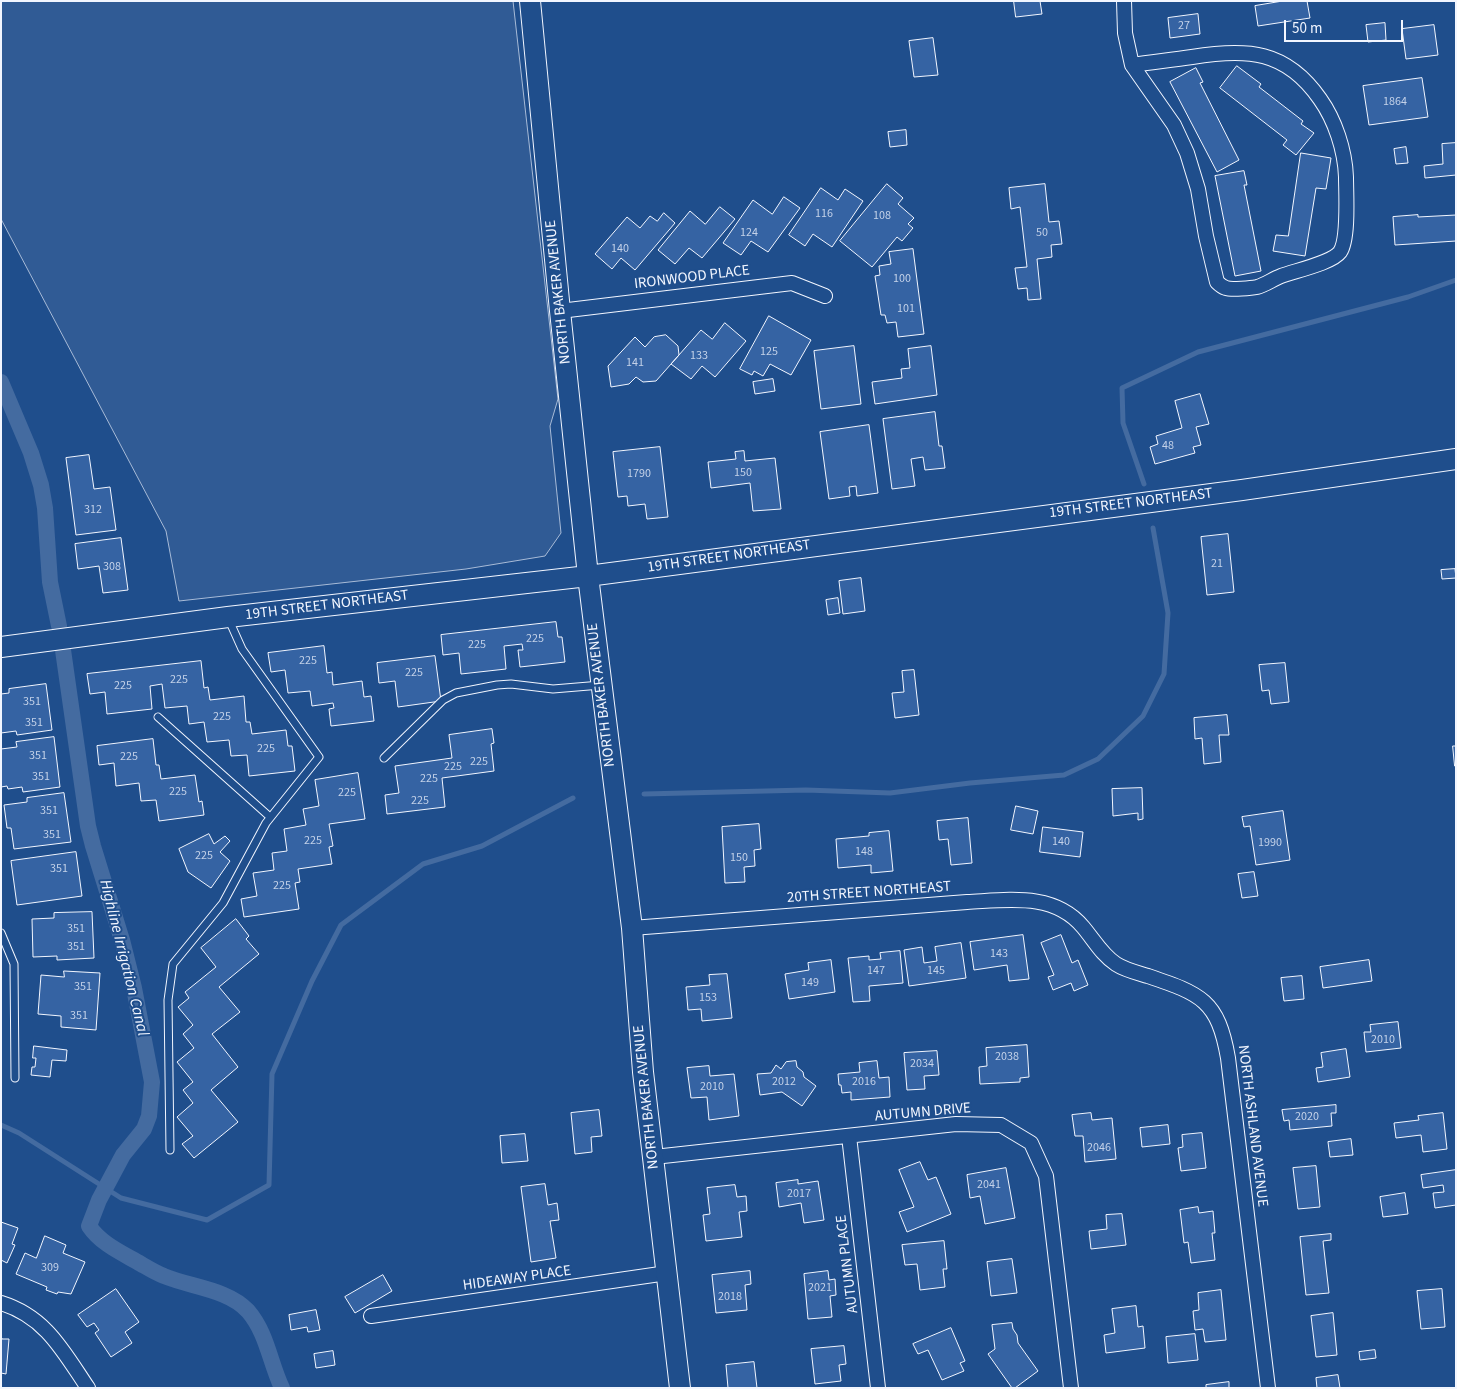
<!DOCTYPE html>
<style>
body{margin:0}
#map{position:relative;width:1457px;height:1389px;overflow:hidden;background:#1f4e8c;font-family:"Source Sans 3",sans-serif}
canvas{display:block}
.frame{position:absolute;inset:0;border:2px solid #f2f6ff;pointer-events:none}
.scale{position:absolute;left:1284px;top:20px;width:119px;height:22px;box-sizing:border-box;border:2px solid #f2f6ff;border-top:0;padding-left:6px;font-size:15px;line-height:18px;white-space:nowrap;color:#f2f6ff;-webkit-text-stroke:4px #1f4e8c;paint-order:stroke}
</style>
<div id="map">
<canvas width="1457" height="1389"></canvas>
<div class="frame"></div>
<div class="scale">50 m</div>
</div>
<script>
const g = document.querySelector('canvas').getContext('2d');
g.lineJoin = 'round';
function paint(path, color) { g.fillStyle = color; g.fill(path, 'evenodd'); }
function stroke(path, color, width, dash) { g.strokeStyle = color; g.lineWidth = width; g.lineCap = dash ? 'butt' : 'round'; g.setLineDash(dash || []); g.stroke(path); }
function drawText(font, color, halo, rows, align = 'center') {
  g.font = font + ' "Source Sans 3",sans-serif'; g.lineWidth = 4; g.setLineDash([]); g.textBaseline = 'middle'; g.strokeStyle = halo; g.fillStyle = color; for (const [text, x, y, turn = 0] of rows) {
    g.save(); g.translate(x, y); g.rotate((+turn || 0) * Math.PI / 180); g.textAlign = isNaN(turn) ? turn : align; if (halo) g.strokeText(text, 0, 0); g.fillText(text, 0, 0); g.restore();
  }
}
const built = new Path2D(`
 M1 1H513L558 399 550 426 561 533 545 556 466 569 179 601 166 531 1 219Z`);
paint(built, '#305b95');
stroke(built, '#a8bbd7', 1);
stroke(new Path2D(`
 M1144 484 1123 423 1122 388 1198 352 1408 297 1456 280
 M644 794 806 790 890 793 970 783 1064 775 1098 759 1143 716 1164 674 1168 613 1153 528
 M1 1125 19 1133 121 1198 207 1220 269 1185 272 1074 312 981 341 925 423 864 482 846 573 798`), '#446ba0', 5);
stroke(new Path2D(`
 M1 382 31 453 41 485 45 508 50 582 59 626
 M63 650 88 826 93 846 122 940 134 988 152 1082 149 1116 144 1129 123 1155 99 1200 89 1226C101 1244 122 1253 141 1264 148 1268 156 1273 164 1276 190 1287 228 1289 248 1311 267 1333 270 1363 282 1388`), '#446ba0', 16);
const building = new Path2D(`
 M1014 1H1040L1042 14 1016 17Z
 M1283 1H1307L1310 18 1258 26 1255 6Z
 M1198 14 1200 34 1170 38 1168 18Z
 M1385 23 1386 40 1368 42 1366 25Z
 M1434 25 1438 55 1406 59 1402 29Z
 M933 38 938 75 914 77 909 41Z
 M1237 66 1261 84 1259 87 1303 121 1301 124 1314 133 1296 155 1283 145 1287 140 1220 88Z
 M1196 68 1203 82 1200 83 1239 160 1217 172 1170 82Z
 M1422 78 1428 117 1369 125 1363 86Z
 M906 130 907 145 890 147 888 132Z
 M1456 143V175L1425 178 1424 166 1443 164 1442 144Z
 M1406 147 1408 163 1396 164 1394 149Z
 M1301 153 1331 158 1326 189 1316 188 1305 256 1273 251 1276 235 1288 236Z
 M1244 171 1247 185H1244L1261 271 1235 276 1215 176Z
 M887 184 903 198 898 204 914 218 908 224 913 228 902 241 897 237 872 267 840 241Z
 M1045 184 1049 222 1059 221 1062 244 1051 245 1052 257 1037 259 1041 299 1028 300 1027 288 1018 289 1015 268 1027 267 1020 207 1011 209 1009 188Z
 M821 188 838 200 845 189 863 201 832 247 813 234 805 246 789 235Z
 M784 197 800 208 768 252 751 241 741 255 723 243 753 200 772 214Z
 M720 207 735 219 702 258 689 248 675 264 658 250 690 211 705 224Z
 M664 213 675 223 635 270 621 258 612 269 595 254 627 217 640 228 650 216 657 221Z
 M1418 215V217L1456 215V241L1395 245 1393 217Z
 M913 249 924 334 898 337 896 322 887 323 885 315H881L875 276 880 275 879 266 891 264 889 252Z
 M769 316 811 340 791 375 770 364 763 376 754 371 752 375 740 369Z
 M725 323 746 341 715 377 702 366 691 379 671 364 701 330 712 339Z
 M666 335 678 346 679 355 656 381 643 382 636 377 629 384 611 387 608 366 635 337 645 347 654 337Z
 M854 346 861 404 821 409 814 351Z
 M931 346 937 395 875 404 872 382 902 378 901 369 910 368 908 349Z
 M773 379 775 391 755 394 753 382Z
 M1200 394 1209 424 1196 427 1201 445 1193 447 1195 453 1155 464 1150 447 1158 444 1156 436 1182 428 1175 401Z
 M935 412 939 446H942L945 468 925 470 923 457 911 459 915 486 892 489 883 419Z
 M869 425 878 493 857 496 856 486 849 487 850 496 829 499 820 432Z
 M660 447 668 517 647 519 645 504 628 506 627 496 618 497 613 452Z
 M744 451 745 461 775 458 781 509 753 511 750 483 711 488 708 462 736 459 735 452Z
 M89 455 94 489 110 487 116 530 76 535 66 458Z
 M1228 534 1234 592 1207 595 1201 537Z
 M121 538 128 590 103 593 99 566 78 569 75 544Z
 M1455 569 1456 578 1442 579 1441 570Z
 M861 578 865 611 843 614 839 581Z
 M838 598 840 613 828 615 826 600Z
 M556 622 558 637H562L565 662 520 667 518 650H523L522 644 504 646 506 669 461 674 459 653 443 655 441 635Z
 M324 646 327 673 332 672 333 685 362 681 364 697 371 696 374 721 331 726 329 709 334 708 333 703 312 706 310 691 288 693 285 670 271 672 268 653Z
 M435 656 441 701 398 707 395 681 379 683 377 663Z
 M201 661 204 688 208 687 210 700 244 696 246 722H250L252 734 286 730 288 746H292L295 771 249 776 247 755 231 756 229 740 207 742 204 722 189 724 187 706 165 708 162 684 150 686 152 709 107 714 105 692 90 694 87 674Z
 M1285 663 1289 702 1271 704 1269 690 1262 691 1259 665Z
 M914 670 919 715 895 718 892 693 904 692 902 671Z
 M46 684 52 730 17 735 16 731 1 733V694L9 693V689Z
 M1227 715 1229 735H1219L1221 762 1204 764 1202 738 1195 739 1194 718Z
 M492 729 494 743 491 744 494 771 442 778 445 807 387 814 385 795 399 793 395 766 452 758 449 735Z
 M54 737 60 787 23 792 22 787 8 789 7 786 1 787V749L17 747 16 742Z
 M153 739 156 765H159L161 779 195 775 199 802 202 801 204 815 159 821 156 800 141 801 139 783 116 786 114 763 99 765 97 746Z
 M1453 746H1456V766H1455Z
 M358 773 365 819 329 824 333 846 329 847 332 864 298 869 300 882 295 883 299 909 244 917 241 899 257 896 253 873 274 870 272 853 287 851 284 829 306 825 303 809 319 806 315 780Z
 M1142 788 1143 819 1138 820V813L1113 816 1112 789Z
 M64 793 71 842 14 849 11 828H7L4 805 27 802V798Z
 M1016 806 1038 811 1033 834 1011 830Z
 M1283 811 1290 860 1256 865 1250 826 1244 827 1242 817Z
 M968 818 972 863 951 865 948 839 939 840 937 821Z
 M759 824 761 849 754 850 755 866 744 867 745 882 725 883 722 827Z
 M1043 827 1083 832 1080 857 1040 852Z
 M889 831 893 871 871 873V865L838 868 836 839 869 836V833Z
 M209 834 214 844 225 836 230 841 220 852 230 861 211 888 188 872 179 849Z
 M76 852 82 896 17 905 11 861Z
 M1254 872 1258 896 1242 898 1238 874Z
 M92 912 94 958 57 960V956L33 957 32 919 54 918V913Z
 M236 919 249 936 246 939 259 954 219 987 240 1012 212 1034 238 1067 211 1090 238 1122 194 1158 182 1144 193 1136 177 1117 193 1103 183 1090 193 1082 177 1062 194 1048 183 1034 193 1025 178 1007 189 998 185 992 216 967 201 948Z
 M1023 935 1029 979 1009 981 1007 965 974 970 970 942Z
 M1061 935 1072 963 1078 960 1088 985 1074 991 1071 983 1053 990 1048 977 1054 975 1041 943Z
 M961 943 966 978 909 986 904 950 922 947 924 963 937 961 935 947Z
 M900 951 903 983 869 986 870 1001 853 1002 848 958 869 956V960L881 959 880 953Z
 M831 960 835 992 789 999 785 974 809 970 808 963Z
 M1369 960 1372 981 1323 988 1320 967Z
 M64 971 100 973 96 1030 61 1027V1016L38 1014 41 975 64 977Z
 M727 974 732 1018 702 1021 701 1009 688 1010 686 987 710 985 709 975Z
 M1302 976 1304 999 1284 1001 1281 978Z
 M1398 1022 1401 1048 1366 1052 1364 1032H1371L1370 1025Z
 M1027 1045 1029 1077 1020 1078V1082L980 1084 979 1067 987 1066 986 1048Z
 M34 1046 67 1050 66 1061 52 1060 50 1077 31 1075 32 1067H35L36 1058H33Z
 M1346 1049 1350 1077 1318 1082 1316 1068 1323 1067 1321 1053Z
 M937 1051 939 1075 924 1076 925 1089 907 1090 904 1053Z
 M796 1061 797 1067 803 1072 804 1077 816 1086 802 1106 782 1092 760 1095 757 1074 771 1073 776 1065 781 1069 786 1062Z
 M877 1061 879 1078 889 1077 890 1097 851 1100V1092L842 1093 841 1085H839L838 1074 860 1072 859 1063Z
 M709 1066 710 1076 734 1074 739 1116 709 1120 707 1097 691 1098 687 1068Z
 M1336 1105V1113H1331L1332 1126 1290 1130 1289 1120 1284 1121 1282 1110Z
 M599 1110 602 1136 591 1137 592 1152 575 1154 571 1113Z
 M1091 1113 1092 1120 1112 1118 1116 1159 1085 1162 1083 1136H1075L1072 1115Z
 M1443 1113 1447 1149 1423 1152 1421 1135 1396 1138 1394 1123 1419 1120 1418 1116Z
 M1168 1125 1170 1144 1142 1147 1140 1128Z
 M1202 1133 1206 1168 1181 1171 1178 1148 1183 1147 1182 1135Z
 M525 1134 528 1161 502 1163 500 1136Z
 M1351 1139 1353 1155 1330 1157 1328 1142Z
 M920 1162 928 1180 936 1177 951 1214 907 1232 899 1212 914 1207 899 1170Z
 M1316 1166 1320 1207 1298 1209 1293 1168Z
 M1006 1168 1015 1218 985 1224 980 1196 970 1198 967 1175Z
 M1456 1170V1205L1435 1208 1433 1193 1444 1192 1443 1185 1423 1188 1421 1175Z
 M798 1180V1184L818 1181 824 1220 804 1223 801 1203 779 1207 776 1183Z
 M545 1184 548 1205 557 1203 559 1220 550 1221 556 1258 531 1262 521 1187Z
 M735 1185 737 1197 746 1196 747 1211 739 1212 742 1237 706 1241 703 1215 710 1214 707 1188Z
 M1405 1193 1408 1214 1383 1217 1380 1197Z
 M1198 1207 1199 1213 1213 1211 1215 1233H1212L1215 1260 1191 1263 1188 1242 1184 1243 1180 1210Z
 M1122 1214 1126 1245 1091 1249 1089 1231 1107 1229 1106 1215Z
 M1 1222 18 1228 12 1244 15 1245 7 1263 1 1260Z
 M1331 1234V1240L1323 1241 1329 1293 1306 1295 1300 1237Z
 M45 1236 66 1245 63 1253 85 1262 71 1294 58 1292 57 1294 46 1290 47 1287 16 1274 25 1253 36 1258Z
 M944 1241 947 1269H943L945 1287 920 1290 917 1264 905 1265 902 1245Z
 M1012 1259 1017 1293 991 1296 987 1262Z
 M750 1271 751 1284 745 1285 747 1310 716 1313 712 1275Z
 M828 1271 829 1280 835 1279 836 1295 830 1296 832 1317 808 1319 804 1274Z
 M383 1275 392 1291 355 1313 345 1297Z
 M116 1289 139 1322 125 1332 132 1343 111 1357 95 1333 99 1330 94 1323 87 1327 78 1315Z
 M1442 1289 1445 1327 1421 1329 1417 1291Z
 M1221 1290 1226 1340 1205 1342 1203 1329 1195 1330 1193 1311 1199 1310 1198 1293Z
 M1136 1306 1138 1327 1143 1326 1145 1348 1106 1353 1104 1335 1115 1333 1112 1309Z
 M316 1310 320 1330 308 1332 307 1327 291 1330 289 1315Z
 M1333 1313 1337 1355 1316 1357 1311 1316Z
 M1012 1323 1013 1329 1017 1335 1018 1343 1038 1371 1015 1388H1012L988 1354 995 1349 992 1325Z
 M951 1328 965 1361 960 1363 964 1371 942 1380 928 1350 918 1354 913 1344Z
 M1195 1334 1198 1360 1168 1363 1166 1337Z
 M1 1336 2 1339H9L6 1374 1 1373Z
 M844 1346 846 1364 839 1365 841 1381 815 1384 811 1349Z
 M1375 1350 1376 1358 1360 1360 1359 1352Z
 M333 1351 335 1365 316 1368 314 1354Z
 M754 1362 757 1388H728L726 1365Z
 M1338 1375 1340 1388H1317L1316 1378Z
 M1229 1382V1388H1206V1385Z`);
paint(building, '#3563a3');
stroke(building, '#f2f6ff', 1);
const lane = new Path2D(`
 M158 717 270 817
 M384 758 443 700 456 693 497 685 511 684 553 689 601 685
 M1 933 14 964 15 1078
 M170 1150 168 1000 173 964 223 903 266 823 319 757 242 649 229 620`);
const street = new Path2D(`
 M1124 1 1125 33 1132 65 1174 125 1187 153 1198 189 1206 236 1217 282C1219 284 1223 287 1226 288 1231 290 1252 288 1257 287 1265 285 1273 279 1281 276 1294 271 1332 263 1340 252 1349 239 1346 193 1346 177 1345 150 1335 120 1320 99 1286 50 1247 48 1192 57 1172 60 1152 62 1132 65
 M560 311 792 283 825 296
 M632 928 967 902C1008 900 1054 892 1083 927 1094 940 1102 955 1116 964 1125 970 1138 973 1148 976 1201 994 1218 1000 1228 1058L1268 1388
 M849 1136 878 1388
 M654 1157 956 1124 1001 1125 1031 1143 1046 1176 1071 1388
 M1 1303C46 1317 63 1351 88 1388
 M371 1316 667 1273`);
const secondary = new Path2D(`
 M530 1 560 311 588 576 632 928 643 1072 680 1388
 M1 647 228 617 588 576 1242 490 1456 459`);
stroke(lane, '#f2f6ff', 9);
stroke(street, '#f2f6ff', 16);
stroke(secondary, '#f2f6ff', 22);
stroke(lane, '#1f4e8c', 7);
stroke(street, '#1f4e8c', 14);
stroke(secondary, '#1f4e8c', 20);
drawText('12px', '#c3d1e8', null, [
 ["27",1184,26],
 ["1864",1395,102],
 ["116",824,214],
 ["108",882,216],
 ["124",749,233],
 ["50",1042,233],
 ["140",620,249],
 ["100",902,279],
 ["101",906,309],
 ["125",769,352],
 ["133",699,356],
 ["141",635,363],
 ["48",1168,446],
 ["150",743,473],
 ["1790",639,474],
 ["312",93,510],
 ["21",1217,564],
 ["308",112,567],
 ["225",535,639],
 ["225",477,645],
 ["225",308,661],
 ["225",414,673],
 ["225",179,680],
 ["225",123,686],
 ["351",32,702],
 ["225",222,717],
 ["351",34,723],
 ["225",266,749],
 ["351",38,756],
 ["225",129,757],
 ["225",479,762],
 ["225",453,767],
 ["351",41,777],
 ["225",429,779],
 ["225",178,792],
 ["225",347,793],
 ["225",420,801],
 ["351",49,811],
 ["351",52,835],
 ["225",313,841],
 ["140",1061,842],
 ["1990",1270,843],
 ["148",864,852],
 ["225",204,856],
 ["150",739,858],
 ["351",59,869],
 ["225",282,886],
 ["351",76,929],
 ["351",76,947],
 ["143",999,954],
 ["147",876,971],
 ["145",936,971],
 ["149",810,983],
 ["351",83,987],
 ["153",708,998],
 ["351",79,1016],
 ["2010",1383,1040],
 ["2038",1007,1057],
 ["2034",922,1064],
 ["2012",784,1082],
 ["2016",864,1082],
 ["2010",712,1087],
 ["2020",1307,1117],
 ["2046",1099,1148],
 ["2041",989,1185],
 ["2017",799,1194],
 ["309",50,1268],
 ["2021",820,1288],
 ["2018",730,1297]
]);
drawText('15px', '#f2f6ff', '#1f4e8c', [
 ["IRONWOOD PLACE",692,278,-7],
 ["NORTH BAKER AVENUE",559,292,-96],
 ["19TH STREET NORTHEAST",1131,504,-7],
 ["19TH STREET NORTHEAST",729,557,-8],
 ["19TH STREET NORTHEAST",327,606,-7],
 ["NORTH BAKER AVENUE",602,695,-97],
 ["20TH STREET NORTHEAST",869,893,-4],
 ["NORTH BAKER AVENUE",647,1097,-96],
 ["AUTUMN DRIVE",923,1113,-5],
 ["NORTH ASHLAND AVENUE",1252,1126,83],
 ["AUTUMN PLACE",848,1264,-97],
 ["HIDEAWAY PLACE",517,1279,-8]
]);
drawText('italic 16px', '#f2f6ff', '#1f4e8c', [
 ["Highline Irrigation Canal",123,958,76]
]);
</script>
